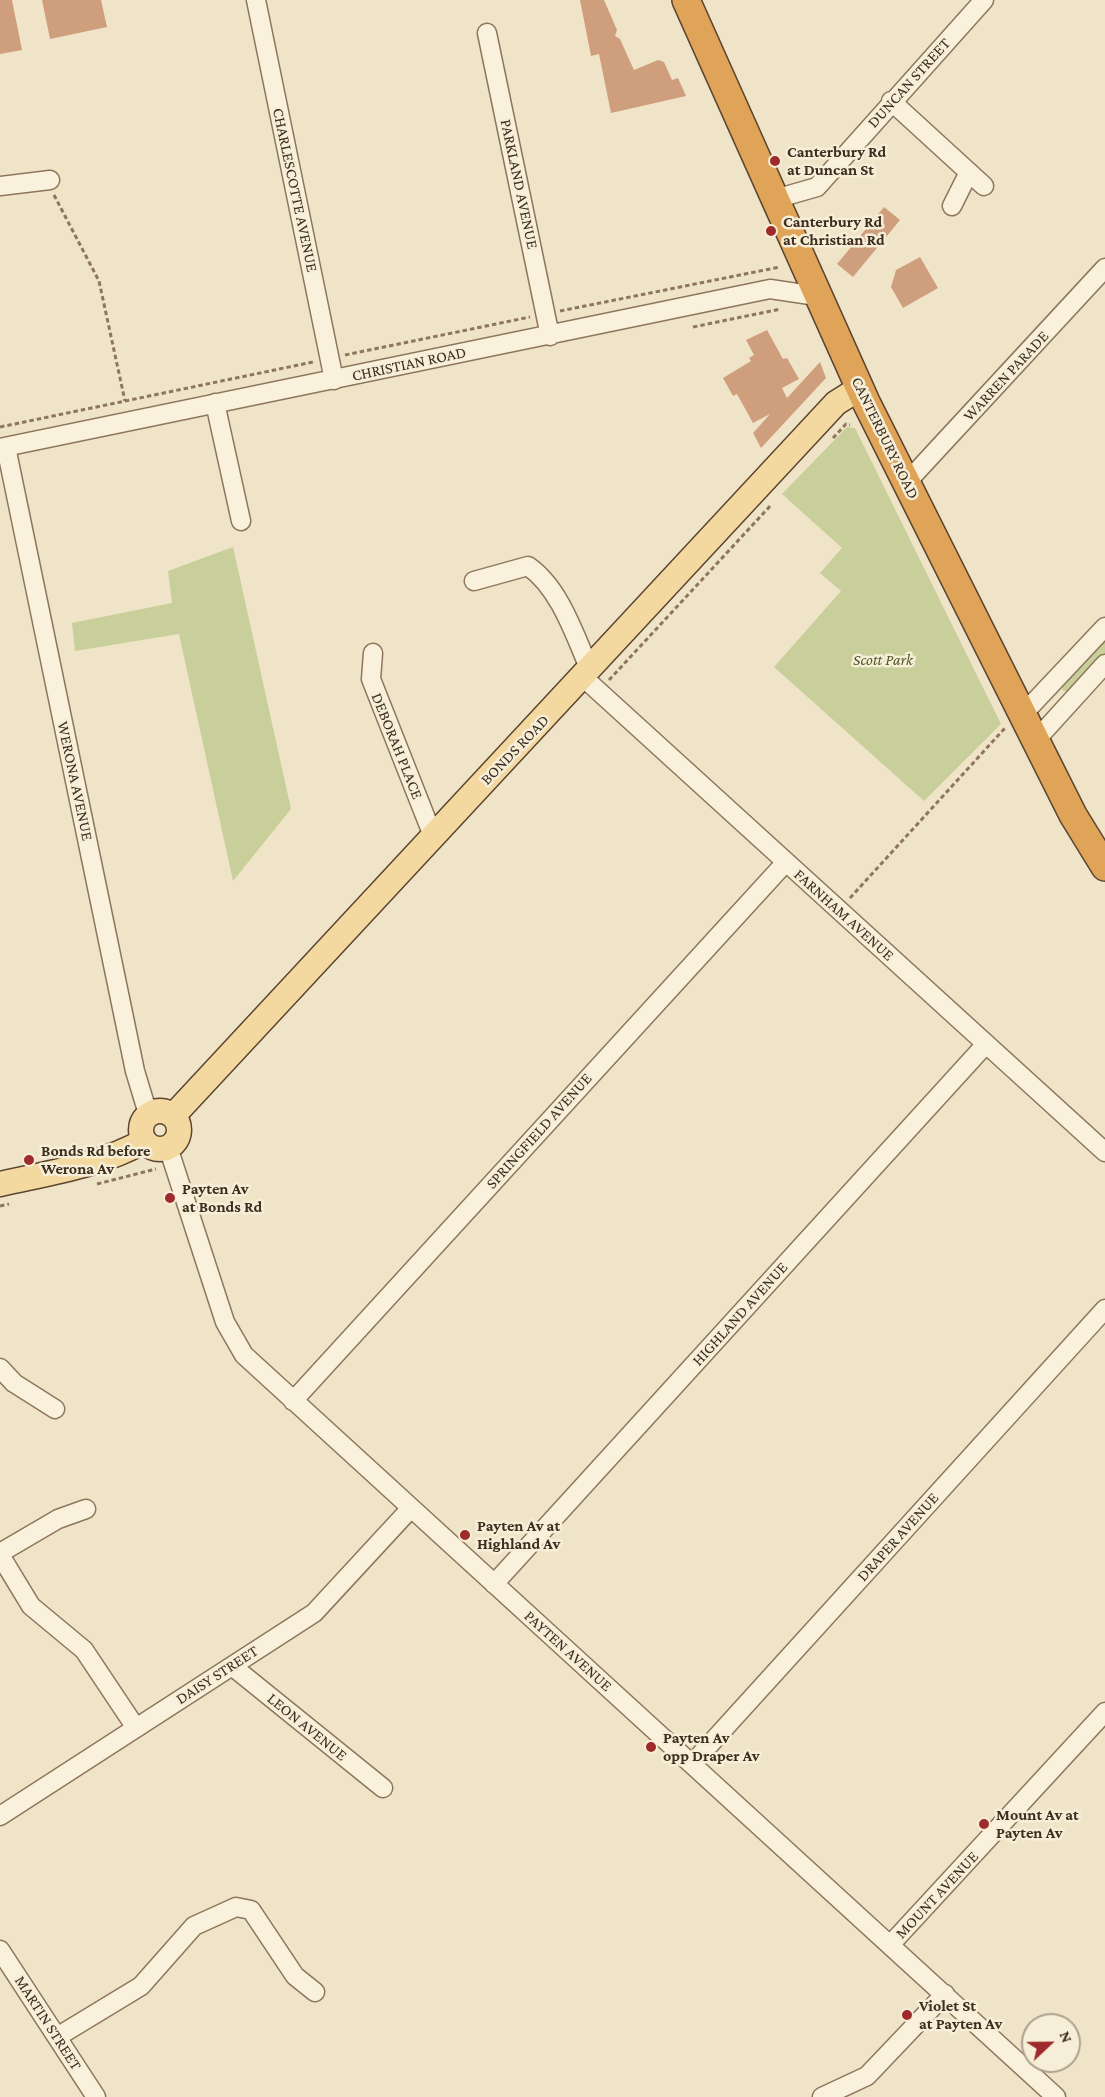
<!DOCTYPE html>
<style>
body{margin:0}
#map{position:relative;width:1105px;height:2097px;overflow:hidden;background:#f0e4c8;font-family:"Crimson Pro",serif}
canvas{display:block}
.north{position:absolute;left:1021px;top:2013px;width:60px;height:60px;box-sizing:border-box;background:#f7eed8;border:2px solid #ada18e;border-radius:50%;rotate:68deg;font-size:16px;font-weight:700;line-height:24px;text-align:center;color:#3d2e20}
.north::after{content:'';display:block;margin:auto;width:21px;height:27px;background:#9e2a2b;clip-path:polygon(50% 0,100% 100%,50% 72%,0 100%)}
</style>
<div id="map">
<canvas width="1105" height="2097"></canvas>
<div class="north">N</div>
</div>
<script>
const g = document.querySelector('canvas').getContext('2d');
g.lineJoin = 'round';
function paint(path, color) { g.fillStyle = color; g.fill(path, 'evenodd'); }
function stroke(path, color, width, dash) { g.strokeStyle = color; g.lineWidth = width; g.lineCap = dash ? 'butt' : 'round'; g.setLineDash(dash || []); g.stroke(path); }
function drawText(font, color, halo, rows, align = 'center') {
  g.font = font + ' "Crimson Pro",serif'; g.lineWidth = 5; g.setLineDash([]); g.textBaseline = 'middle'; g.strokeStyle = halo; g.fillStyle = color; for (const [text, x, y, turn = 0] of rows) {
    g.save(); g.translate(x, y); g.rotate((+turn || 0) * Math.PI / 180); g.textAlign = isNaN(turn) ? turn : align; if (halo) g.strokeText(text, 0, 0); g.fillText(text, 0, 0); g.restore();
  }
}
paint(new Path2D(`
 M847 427 855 428 1001 724 924 801 774 667 841 591 820 573 842 548 782 494Z
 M233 547 291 809 233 881 179 634 75 651 72 623 172 603 168 571Z
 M1105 633V655L1071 691H1063L1061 686Z`), '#c9cf9b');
paint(new Path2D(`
 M0 0H12L22 50 0 54Z
 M42 0H101L107 27 50 39Z
 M580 0H604L617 30 615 36 620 39 634 70 658 60 664 62 672 80 678 78 686 96 611 113 599 54 591 56Z
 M884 207 900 220 853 277 837 264Z
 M920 257 938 288 903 308 891 287 896 270Z
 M767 330 783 359 787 358 799 379 782 388 787 398 820 362 826 378 761 448 753 433 770 414 753 423 737 394 733 396 723 378 751 361 749 358 754 355 746 340Z`), '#cf9f7d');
const minor = new Path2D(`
 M256 0 334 380
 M487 33 550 336
 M891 101 984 186
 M0 186 50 180
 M775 199 817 187 984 0
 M952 206 969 172
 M215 403 241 521
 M6 447 135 1071 148 1114
 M0 448 770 289 817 296
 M907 482 1105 268
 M474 581 528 566C560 588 575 636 590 670
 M373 653 371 679 433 836
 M584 678 1105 1152
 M1023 714 1105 627
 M1036 740 1105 664
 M168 1147 225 1322 244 1355 1056 2097
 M0 1368 14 1383 55 1409
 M293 1401 786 862
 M0 1553 58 1519 86 1509
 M0 1555 31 1606 84 1650 136 1728
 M494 1584 986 1044
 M232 1666 383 1788
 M692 1764 1105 1309
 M0 1816 314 1613 411 1508
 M890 1945 1105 1712
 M0 1950 96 2097
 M57 2037 141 1986 194 1926 236 1907 251 1910 295 1976 315 1992
 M822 2097 867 2076 945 1994`);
const major = new Path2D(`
 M141 1130a19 19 0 1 1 38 0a19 19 0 1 1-38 0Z
 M173 1116 836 403 860 388
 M0 1184C48 1173 100 1166 144 1141`);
const highway = new Path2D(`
 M686 0 866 402 1073 815 1105 867`);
stroke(minor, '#8d765c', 21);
stroke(major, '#5b4430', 27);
stroke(highway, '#5b4430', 30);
stroke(new Path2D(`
 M54 195 99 281 125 401
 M560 311 780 267
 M693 327 781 309
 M345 355 530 317
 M0 427 313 362
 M833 438 846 424 850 425
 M609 680 772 504
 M850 898 1005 728
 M97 1184 156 1169
 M0 1206 9 1204`), '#8d765c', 3, [4.5, 3]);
stroke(minor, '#faf1dc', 18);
stroke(major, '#f3d9a0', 24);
stroke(highway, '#e0a458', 27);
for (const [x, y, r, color] of [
 [775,161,6,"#9e2a2b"],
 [771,231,6,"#9e2a2b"],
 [29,1160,6,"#9e2a2b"],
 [170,1198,6,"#9e2a2b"],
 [465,1535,6,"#9e2a2b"],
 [651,1747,6,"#9e2a2b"],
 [984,1824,6,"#9e2a2b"],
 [907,2015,6,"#9e2a2b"]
]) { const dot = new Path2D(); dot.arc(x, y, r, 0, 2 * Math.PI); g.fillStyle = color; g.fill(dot); stroke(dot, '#f7eed8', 2); }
drawText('16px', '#3d2e20', '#f7eed8', [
 ["DUNCAN STREET",909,83,-48],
 ["PARKLAND AVENUE",519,184,78],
 ["CHARLESCOTTE AVENUE",295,190,78],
 ["CHRISTIAN ROAD",409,364,-12],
 ["WARREN PARADE",1006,376,-47],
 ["CANTERBURY ROAD",885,438,64],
 ["DEBORAH PLACE",397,746,68],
 ["BONDS ROAD",515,750,-46],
 ["WERONA AVENUE",75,781,78],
 ["FARNHAM AVENUE",844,915,42],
 ["SPRINGFIELD AVENUE",539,1131,-48],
 ["HIGHLAND AVENUE",740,1314,-48],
 ["DRAPER AVENUE",898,1537,-48],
 ["PAYTEN AVENUE",568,1651,42],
 ["DAISY STREET",217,1675,-33],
 ["LEON AVENUE",307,1727,39],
 ["MOUNT AVENUE",937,1895,-47],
 ["MARTIN STREET",48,2023,57]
]);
drawText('bold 16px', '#3d2e20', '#f7eed8', [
 ["Canterbury Rd",787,152],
 ["at Duncan St",787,170],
 ["Canterbury Rd",783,222],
 ["at Christian Rd",783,240],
 ["Bonds Rd before",41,1151],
 ["Werona Av",41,1169],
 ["Payten Av",182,1189],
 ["at Bonds Rd",182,1207],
 ["Payten Av at",477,1526],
 ["Highland Av",477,1544],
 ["Payten Av",663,1738],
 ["opp Draper Av",663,1756],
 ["Mount Av at",996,1815],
 ["Payten Av",996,1833],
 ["Violet St",919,2006],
 ["at Payten Av",919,2024]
], 'left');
drawText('italic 16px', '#4d5a26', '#f7eed8', [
 ["Scott Park",883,660]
]);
</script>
